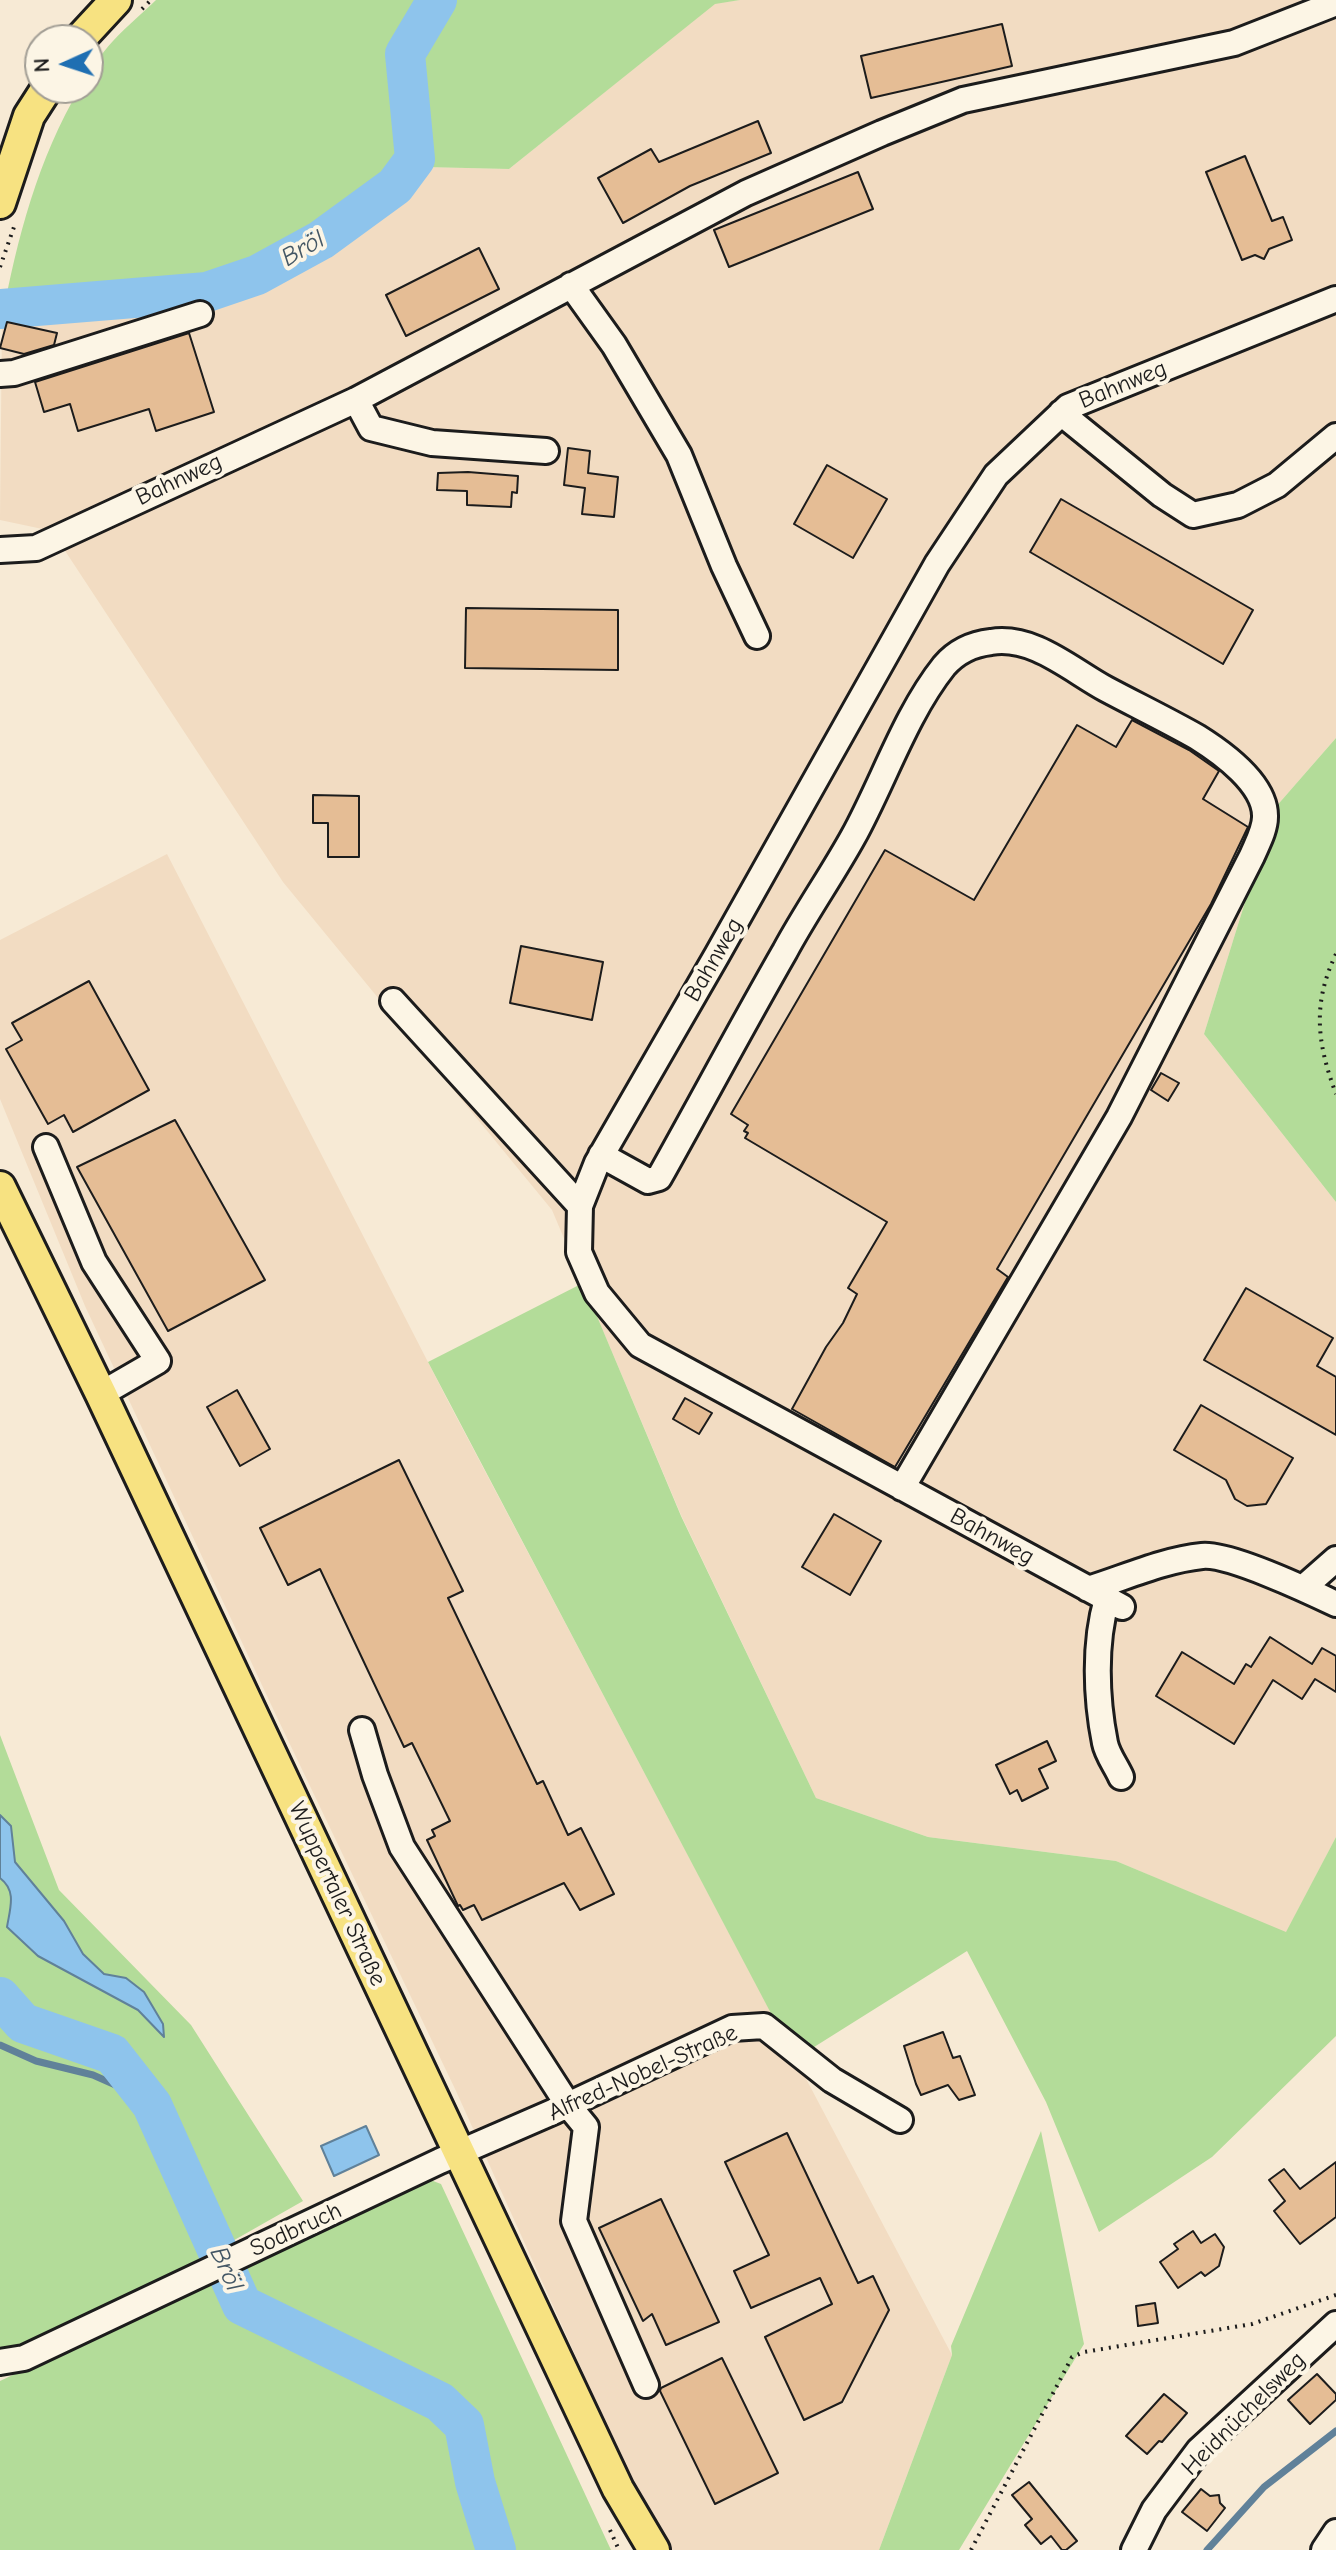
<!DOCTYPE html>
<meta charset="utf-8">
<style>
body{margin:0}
#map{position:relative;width:1336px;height:2550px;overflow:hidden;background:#f7ead5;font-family:"Comic Neue",sans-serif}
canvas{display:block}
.north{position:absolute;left:24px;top:24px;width:80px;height:80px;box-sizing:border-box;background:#fcf5e5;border:2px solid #a29e95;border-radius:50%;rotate:267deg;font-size:22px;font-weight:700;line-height:32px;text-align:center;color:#1c1c1c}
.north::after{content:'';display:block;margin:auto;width:28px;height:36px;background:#1f6fb2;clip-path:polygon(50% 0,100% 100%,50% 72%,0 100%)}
</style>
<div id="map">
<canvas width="1336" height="2550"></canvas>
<div class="north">N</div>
</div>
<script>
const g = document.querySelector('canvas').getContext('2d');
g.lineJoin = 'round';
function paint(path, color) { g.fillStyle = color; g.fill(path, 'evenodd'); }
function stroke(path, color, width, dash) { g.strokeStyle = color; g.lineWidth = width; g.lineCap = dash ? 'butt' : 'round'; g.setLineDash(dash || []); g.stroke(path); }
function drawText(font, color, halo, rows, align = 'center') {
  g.font = font + ' "Comic Neue",sans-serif'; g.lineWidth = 8; g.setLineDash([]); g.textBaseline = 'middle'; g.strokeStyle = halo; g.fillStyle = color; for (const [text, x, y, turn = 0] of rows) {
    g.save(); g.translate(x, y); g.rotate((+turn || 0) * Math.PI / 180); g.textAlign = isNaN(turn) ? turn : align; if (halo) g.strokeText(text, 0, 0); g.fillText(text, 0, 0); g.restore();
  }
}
paint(new Path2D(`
 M740 0H1336V738L1274 809 1204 1034 1336 1202V1573L1309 1596 1336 1610V1837L1286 1933 1116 1861 928 1837 816 1798 681 1515 552 1210 283 882 52 531 0 520 2 319 220 294 425 167 509 169 715 3Z
 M167 854 449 1403 952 2355 879 2550H667L656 2534 456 2091 275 1713 85 1306 0 1099V940Z`), '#f2dcc2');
paint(new Path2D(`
 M156 0H740L715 4 509 169 424 167 220 294 2 319C17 239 38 158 80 88H88C88 56 134 22 156 0Z
 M1336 738V1202L1204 1034 1274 809Z
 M583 1283 681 1516 816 1798 928 1837 1116 1861 1286 1932 1336 1837V2036L1212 2157 1099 2232 1046 2102 967 1951 795 2059 428 1362Z
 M0 1735 59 1890 191 2025 303 2201 164 2280 0 2357Z
 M1041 2131 1084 2344 959 2550H879L952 2355 951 2346Z
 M428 2179 441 2184 611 2550H0V2381Z`), '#b3dc99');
const water = new Path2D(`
 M0 1815 11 1826 15 1862 64 1921 83 1954 104 1974 126 1978 144 1992 163 2024 164 2037 138 2010 38 1956 7 1927C10 1908 17 1891 0 1878Z
 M366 2126 379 2155 334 2176 321 2146Z`);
paint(water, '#8ec4ec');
stroke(water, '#608199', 2);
stroke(new Path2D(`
 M0 2045 36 2061 93 2075 147 2099
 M1207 2550 1264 2487 1336 2431`), '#608199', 7);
stroke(new Path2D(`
 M0 309 207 292 257 275 321 240 395 186 415 159 405 54 437 0
 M0 1997 23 2023 112 2054 152 2105 242 2305 440 2402 464 2425 475 2482 496 2550`), '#8ec4ec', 40);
const building = new Path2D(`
 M1002 24 1012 66 871 98 861 56Z
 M758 121 771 153 690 186 623 223 598 178 651 149 659 162Z
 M1245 156 1272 221 1283 217 1292 240 1269 249 1264 259 1255 255 1242 260 1206 172Z
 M858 172 873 209 729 267 714 230Z
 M479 248 499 289 406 336 386 295Z
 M7 322 57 333 54 345 24 354 0 348Z
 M189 333 214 412 156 431 149 409 78 431 70 404 44 412 35 382Z
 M568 448 590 451 588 473 618 477 614 517 582 514 585 488 564 485Z
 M827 465 887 499 853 558 794 524Z
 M468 472 518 476 517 493 512 492 511 507 467 505V491L437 490 438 473Z
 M1061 499 1253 610 1223 664 1030 552Z
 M466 608 618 610V670L465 668Z
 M1132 720 1189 750 1219 771 1203 799 1248 827 1211 904 997 1269 1008 1277 895 1467 792 1409 826 1347 843 1323 857 1294 848 1288 887 1222 745 1138 748 1133 744 1131 748 1125 731 1114 885 850 974 900 1077 725 1116 747Z
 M313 795 359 796V857H328V823H313Z
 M521 946 603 962 592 1020 510 1003Z
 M89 981 149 1090 73 1132 64 1115 48 1124 6 1049 22 1040 12 1023Z
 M1161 1073 1179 1083 1168 1101 1151 1090Z
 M175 1120 265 1280 168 1331 77 1167Z
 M1246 1288 1333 1338 1317 1366 1336 1377V1435L1204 1360Z
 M237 1390 270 1449 240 1466 207 1407Z
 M685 1398 712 1413 699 1434 673 1419Z
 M1201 1405 1293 1458 1266 1504 1247 1506 1235 1499 1226 1480 1174 1450Z
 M399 1460 463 1591 448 1598 537 1784 543 1781 568 1835 581 1828 614 1894 580 1910 564 1883 482 1920 474 1905 463 1910 460 1905 458 1906 427 1840 435 1836 432 1830 450 1821 412 1743 404 1747 320 1569 288 1585 260 1528Z
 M834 1514 881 1541 850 1595 802 1567Z
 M1270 1637 1312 1664 1322 1648 1336 1656V1692L1315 1679 1302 1699 1273 1680 1234 1744 1156 1696 1182 1652 1234 1684 1246 1664 1251 1667Z
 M1047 1741 1056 1761 1039 1769 1048 1788 1022 1801 1017 1790 1010 1794 996 1765Z
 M943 2032 953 2058 960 2056 975 2095 959 2100 948 2085 921 2095 916 2084 904 2046Z
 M787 2133 858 2283 873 2276 889 2310 842 2402 804 2420 765 2337 832 2304 820 2278 751 2308 734 2271 769 2255 725 2162Z
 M1336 2162V2217L1300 2244 1274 2211 1285 2201 1269 2180 1284 2169 1300 2189Z
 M661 2199 719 2322 666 2345 652 2314 643 2321 599 2228Z
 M1193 2231 1201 2243 1215 2234 1224 2247 1219 2266 1205 2276 1201 2272 1178 2288 1160 2262 1178 2249 1174 2244Z
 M1155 2303 1158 2323 1138 2326 1136 2306Z
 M722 2358 778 2473 715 2504 660 2391 661 2388Z
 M1317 2374 1336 2394V2400L1310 2424 1288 2400Z
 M1164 2394 1187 2413 1162 2442 1159 2441 1147 2454 1126 2436Z
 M1029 2482 1077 2541 1066 2550H1062L1051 2536 1041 2544 1025 2525 1032 2519 1012 2495Z
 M1201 2489 1210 2496 1219 2495 1220 2503 1225 2508 1207 2531 1182 2512Z`);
paint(building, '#e5bd95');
stroke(building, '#1c1c1c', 2);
const minor = new Path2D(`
 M571 285 614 345 679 455 724 566 757 636
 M0 374 14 373 200 314
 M356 400 371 428 432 443 546 451
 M1061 413 1162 495 1193 515 1238 505 1277 485 1336 436
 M0 550 36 548 356 400 746 193 882 133 963 100 1234 43 1336 3
 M393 1001 580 1206
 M46 1147 94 1262 158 1361 101 1394
 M601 1155 648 1181 659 1178C701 1103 742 1026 785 951 806 912 832 875 853 837 883 783 905 715 944 666 956 652 973 644 991 642 1033 635 1071 670 1106 689 1136 705 1167 720 1197 737 1221 752 1266 784 1265 817 1265 830 1257 844 1252 856L1119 1117 902 1488
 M1303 1588 1336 1559
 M1088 1589C1124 1578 1163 1560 1202 1556 1228 1553 1309 1591 1336 1604
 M1107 1599C1094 1643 1096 1698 1105 1743 1107 1754 1116 1766 1121 1777
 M1122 1607 640 1345 597 1293 579 1252 580 1206 597 1163 717 955 937 564 996 475 1068 407 1336 299
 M362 1730 375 1775 402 1847 568 2105 586 2127 574 2221 646 2385
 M0 2362 24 2358 440 2161 555 2111 732 2028 764 2026 832 2080 900 2120
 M1134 2550 1154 2510 1199 2450 1336 2324
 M1324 2550 1336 2532`);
const major = new Path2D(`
 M79 40 116 0
 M0 203 29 116 47 88
 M0 1187 101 1394 618 2489 654 2550`);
stroke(minor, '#1c1c1c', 30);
stroke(major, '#1c1c1c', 36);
stroke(new Path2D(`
 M142 9 151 0
 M0 267 15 224
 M1336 954C1312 1004 1317 1043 1336 1094
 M610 2530 619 2550
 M971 2550 1072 2357 1084 2352 1252 2324 1336 2295`), '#1c1c1c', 4, [2, 6]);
stroke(minor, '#fcf5e5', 24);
stroke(major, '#f7e281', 30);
drawText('24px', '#1c1c1c', '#fcf5e5', [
 ["Bahnweg",1123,385,-22],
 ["Bahnweg",179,480,-25],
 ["Bahnweg",714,960,-60],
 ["Bahnweg",992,1537,29],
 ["Wuppertaler Straße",337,1894,65],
 ["Alfred-Nobel-Straße",643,2073,-24],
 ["Sodbruch",296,2230,-25],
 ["Heidnüchelsweg",1244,2414,-45]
]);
drawText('italic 26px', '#445765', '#fcf5e5', [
 ["Bröl",303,249,-30],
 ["Bröl",226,2269,66]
]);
</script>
